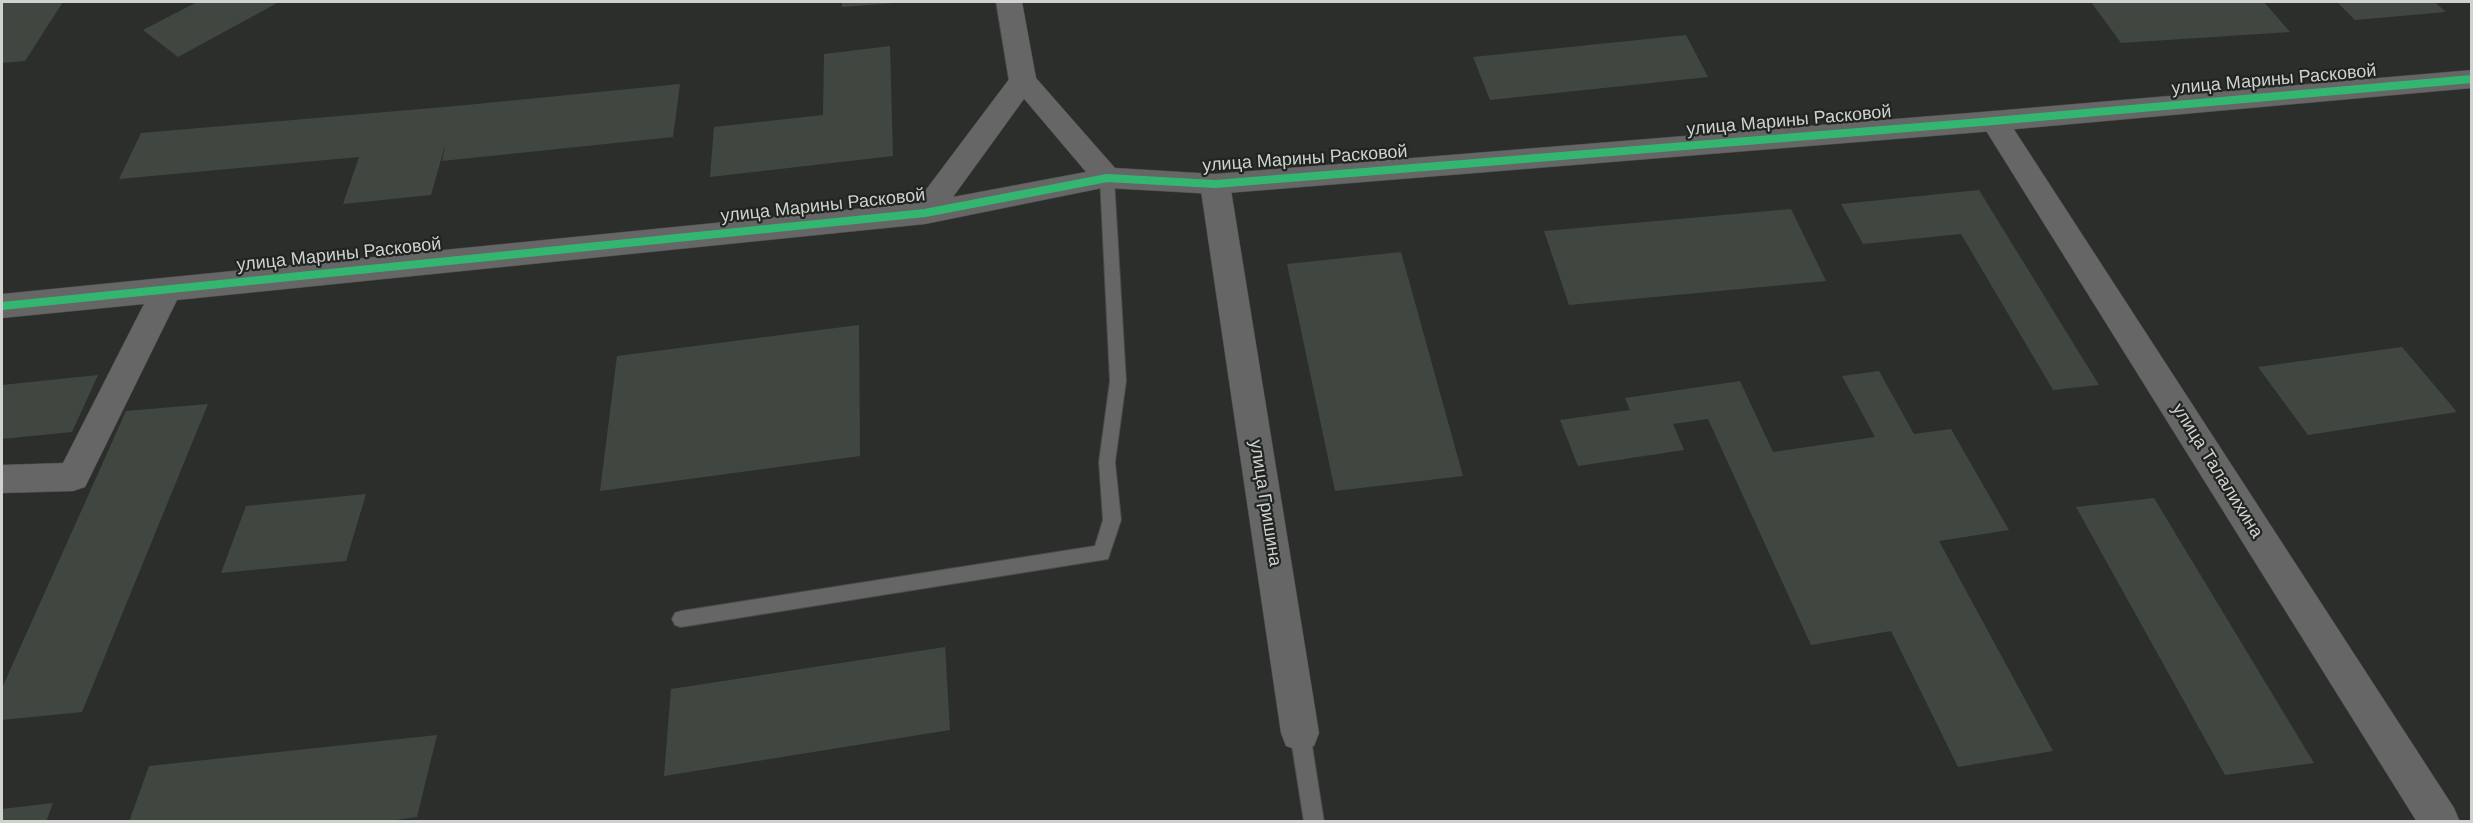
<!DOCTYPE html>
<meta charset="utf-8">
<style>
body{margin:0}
#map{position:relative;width:2473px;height:823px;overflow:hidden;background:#2c2e2c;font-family:Arial,sans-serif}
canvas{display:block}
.frame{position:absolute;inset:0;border:3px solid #cfd2cf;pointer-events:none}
</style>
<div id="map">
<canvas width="2473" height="823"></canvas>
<div class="frame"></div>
</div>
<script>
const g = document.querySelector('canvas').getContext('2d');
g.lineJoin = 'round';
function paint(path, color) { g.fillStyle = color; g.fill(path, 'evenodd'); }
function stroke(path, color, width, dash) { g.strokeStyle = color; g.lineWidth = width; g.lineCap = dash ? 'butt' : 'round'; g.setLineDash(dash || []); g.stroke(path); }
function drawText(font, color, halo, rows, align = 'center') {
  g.font = font + ' Arial,sans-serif'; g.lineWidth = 4.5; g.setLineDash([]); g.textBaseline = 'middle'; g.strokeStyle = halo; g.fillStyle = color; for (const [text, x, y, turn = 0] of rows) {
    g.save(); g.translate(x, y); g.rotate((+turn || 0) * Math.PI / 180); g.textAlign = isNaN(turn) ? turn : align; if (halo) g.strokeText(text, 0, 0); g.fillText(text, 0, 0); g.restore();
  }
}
paint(new Path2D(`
 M2 2H63L25 61 2 63Z
 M197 2H279L178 57 143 30Z
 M842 2H894V3L842 7Z
 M2091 2H2264L2290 32 2121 43Z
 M2337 2H2435L2446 12 2355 20Z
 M1686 35 1708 77 1490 100 1473 57Z
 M890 46 893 156 710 177 714 127 823 115 824 54Z
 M680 84 673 137 442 161 446 142 431 195 343 204 359 157 119 179 141 133 456 106Z
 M1979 190 2099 385 2053 390 1961 234 1863 244 1841 204Z
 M1791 209 1826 281 1569 305 1544 231Z
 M1401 252 1463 476 1335 491 1287 264Z
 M859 325 860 456 600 491 617 356Z
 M2402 347 2457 412 2308 435 2258 367Z
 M1879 371 1914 434 1951 429 2009 530 1939 541 2053 751 1958 767 1891 631 1811 645 1708 419 1673 424 1684 450 1578 466 1560 420 1630 410 1625 398 1740 381 1773 452 1875 437 1842 376Z
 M98 375 72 432 2 439V385Z
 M208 404 82 712 2 720V688L126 411Z
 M366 494 346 561 221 573 246 506Z
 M2154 498 2314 763 2225 775 2076 507Z
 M945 647 950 730 664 776 671 689Z
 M437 735 417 817 379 822H129L149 766Z
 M53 803 46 822H2V809Z`), '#404740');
const service = new Path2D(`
 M1107 173 1114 178 1126 381 1115 462 1121 520 1108 559 681 627 675 625 672 619 675 613 681 611 1095 546 1103 520 1099 462 1110 381 1100 178Z
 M1300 724 1307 726 1310 733 1324 822H1304L1290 733 1293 726Z`);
const minor = new Path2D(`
 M1023 72 1033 74 1037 81 953 197 1107 168 1117 171 1121 178 1117 185 925 224 177 300 85 487 73 491 2 493V465L63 463 144 304 2 318V294L916 203 1013 74Z
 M1994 111 2004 114 2454 808 2460 822H2417L1980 121 1984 114Z
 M1215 174 1225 177 1230 184 1319 733 1314 746 1300 751 1286 746 1281 733 1200 184 1205 177Z`);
const tertiary = new Path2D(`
 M996 2H1022L1036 78 1115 168 1215 174 1994 111 2472 70V88L1994 131 1215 194 1107 188 1097 185 1009 81Z`);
stroke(service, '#494b49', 2);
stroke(minor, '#494b49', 1);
stroke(tertiary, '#494b49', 1);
paint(service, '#656665');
paint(minor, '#656665');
paint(tertiary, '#656665');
stroke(new Path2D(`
 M2 306 925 213 1107 178 1215 184 1994 121 2472 79`), '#33b770', 8);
drawText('18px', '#cfd2cf', '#212521', [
 ["улица Марины Расковой",2274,80,-5],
 ["улица Марины Расковой",1789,121,-5],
 ["улица Марины Расковой",1305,159,-4],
 ["улица Марины Расковой",823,206,-6],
 ["улица Марины Расковой",339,255,-6],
 ["улица Талалихина",2217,471,58],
 ["улица Гришина",1265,503,81]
]);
</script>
